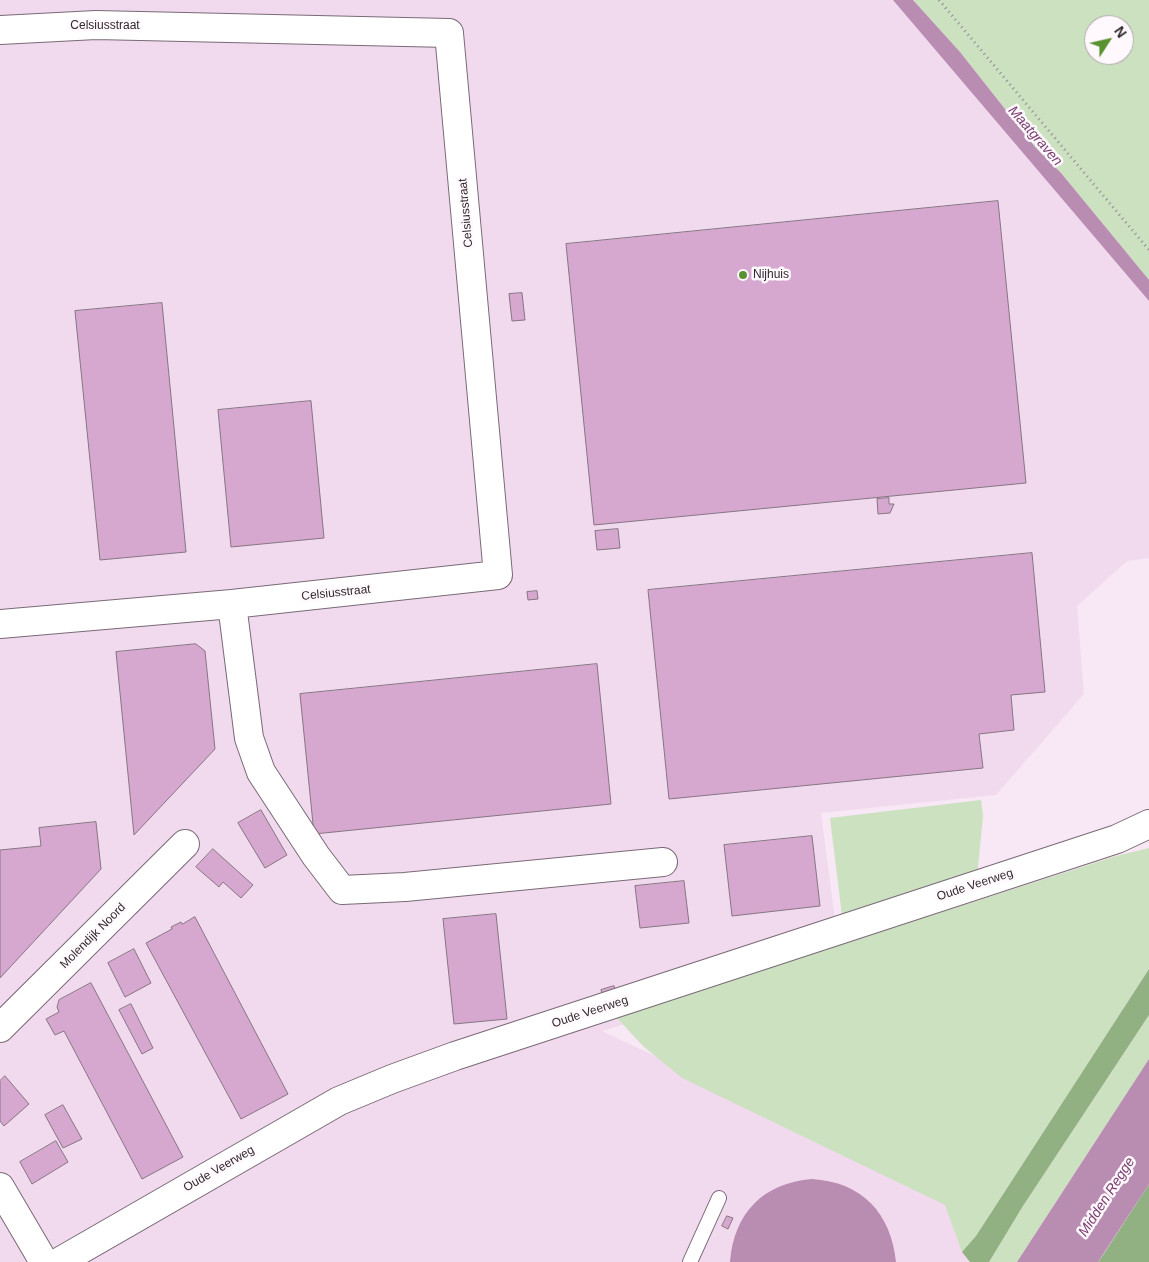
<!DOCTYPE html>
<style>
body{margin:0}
#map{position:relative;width:1149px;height:1262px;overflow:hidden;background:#f8e7f5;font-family:Helvetica,sans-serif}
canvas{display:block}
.north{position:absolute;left:1084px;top:15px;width:50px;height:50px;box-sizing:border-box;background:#fff8fd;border:1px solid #aca5aa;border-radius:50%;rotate:55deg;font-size:14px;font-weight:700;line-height:20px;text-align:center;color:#2f292e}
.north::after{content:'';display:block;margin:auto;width:18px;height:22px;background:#599230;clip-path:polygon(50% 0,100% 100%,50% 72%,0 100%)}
</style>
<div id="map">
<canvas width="1149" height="1262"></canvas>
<div class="north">N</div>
</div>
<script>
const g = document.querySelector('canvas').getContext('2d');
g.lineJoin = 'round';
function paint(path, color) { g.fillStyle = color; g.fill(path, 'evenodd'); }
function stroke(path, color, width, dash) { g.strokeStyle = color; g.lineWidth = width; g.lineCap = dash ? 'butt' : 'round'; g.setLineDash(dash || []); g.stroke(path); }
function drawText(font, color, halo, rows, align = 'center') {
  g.font = font + ' Helvetica,sans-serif'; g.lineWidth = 5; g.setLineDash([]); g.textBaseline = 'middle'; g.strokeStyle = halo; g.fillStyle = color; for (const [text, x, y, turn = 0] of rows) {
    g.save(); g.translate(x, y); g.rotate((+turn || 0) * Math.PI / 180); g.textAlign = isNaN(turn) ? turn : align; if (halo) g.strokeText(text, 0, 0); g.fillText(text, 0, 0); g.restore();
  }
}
paint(new Path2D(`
 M0 0H898L1149 266V558L1127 561 1077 606 1084 694 996 795 821 813 840 958 602 1031 1025 1231 1005 1262H0Z`), '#f2daee');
paint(new Path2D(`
 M913 0H1149V280L1061 173 1035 147 960 52ZM1094 25H1124V55H1094Z
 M981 800 983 816 977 877 843 924 830 818Z
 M1149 848V969L976 1236 962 1252 945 1205 682 1078 643 1046 616 1017 1116 856Z
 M1149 1015V1059L1017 1262H989L1023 1206Z`), '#cbe1c0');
paint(new Path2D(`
 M1149 969V1015L1023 1206 989 1262H970L962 1252 976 1236Z
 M1149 1184V1262H1098L1105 1252Z`), '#92b182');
paint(new Path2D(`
 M893 0H913L960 52 1035 147 1061 173 1149 280V301Z
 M1149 1059V1184L1098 1262H1017Z
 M812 1179C862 1182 891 1213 896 1262H730C734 1213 763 1183 812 1179Z`), '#b98cb2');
const building = new Path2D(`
 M998 201 1026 483 594 525 566 244Z
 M522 293 525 320 512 321 509 294Z
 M162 303 186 552 100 560 75 311Z
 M311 401 324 538 231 547 218 410Z
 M889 498V504H894L890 513 878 514 877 499Z
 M618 529 620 548 597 550 595 531Z
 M1032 553 1045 692 1011 695 1014 730 979 734 983 768 669 799 648 590Z
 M537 591 538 599 528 600 527 592Z
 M196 644 205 651 215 749 134 835 116 652Z
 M597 664 611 804 314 834 300 694Z
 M261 810 287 855 265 868 238 823Z
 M96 822 101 869 0 978V850L41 846 39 828Z
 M812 836 820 906 732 916 724 845Z
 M213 849 253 885 241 898 223 882 219 887 196 867Z
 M684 881 689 923 640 928 635 886Z
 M496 914 507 1019 454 1024 443 919Z
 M195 917 288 1094 241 1119 146 943 172 929 171 927 181 922 182 924Z
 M134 949 151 983 125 997 108 963Z
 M91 983 183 1157 142 1179 64 1031 55 1035 46 1019 59 1012 57 1007 59 1000Z
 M614 986 618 996 604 1000 601 990Z
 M131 1004 153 1048 142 1054 119 1010Z
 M5 1076 29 1104 4 1126 0 1121V1081Z
 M63 1105 82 1139 63 1148 45 1115Z
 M56 1141 68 1162 32 1184 20 1162Z
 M727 1216 733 1218 728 1229 722 1226Z`);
paint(building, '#d7a8cf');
stroke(building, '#867683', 1);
const service = new Path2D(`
 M690 1262 719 1198`);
const minor = new Path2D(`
 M0 30 96 25 449 33 498 575 232 604 0 624
 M232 604 249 738 261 772 316 856 342 890 405 887 663 862
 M0 1028 185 844
 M0 1187 44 1262
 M59 1262 339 1101 392 1079 455 1056 1117 839 1149 824`);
stroke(service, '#796a76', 16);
stroke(minor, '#796a76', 30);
stroke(new Path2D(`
 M939 0 1149 250`), '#958993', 3, [1, 4]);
stroke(service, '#fff', 14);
stroke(minor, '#fff', 28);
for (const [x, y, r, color] of [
 [743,275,5,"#599230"]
]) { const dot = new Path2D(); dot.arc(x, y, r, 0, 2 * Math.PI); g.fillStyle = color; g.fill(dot); stroke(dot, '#fff8fd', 2); }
drawText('12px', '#2f292e', '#fff8fd', [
 ["Celsiusstraat",105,26],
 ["Celsiusstraat",466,213,-95],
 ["Celsiusstraat",336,593,-6],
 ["Oude Veerweg",975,885,-18],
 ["Molendijk Noord",93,936,-45],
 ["Oude Veerweg",590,1012,-18],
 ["Oude Veerweg",219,1169,-30]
]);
drawText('12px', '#2f292e', '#fff8fd', [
 ["Nijhuis",753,275]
], 'left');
drawText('italic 14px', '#773e6f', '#fff8fd', [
 ["Maatgraven",1035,136,49],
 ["Midden Regge",1107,1197,-57]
]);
</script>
